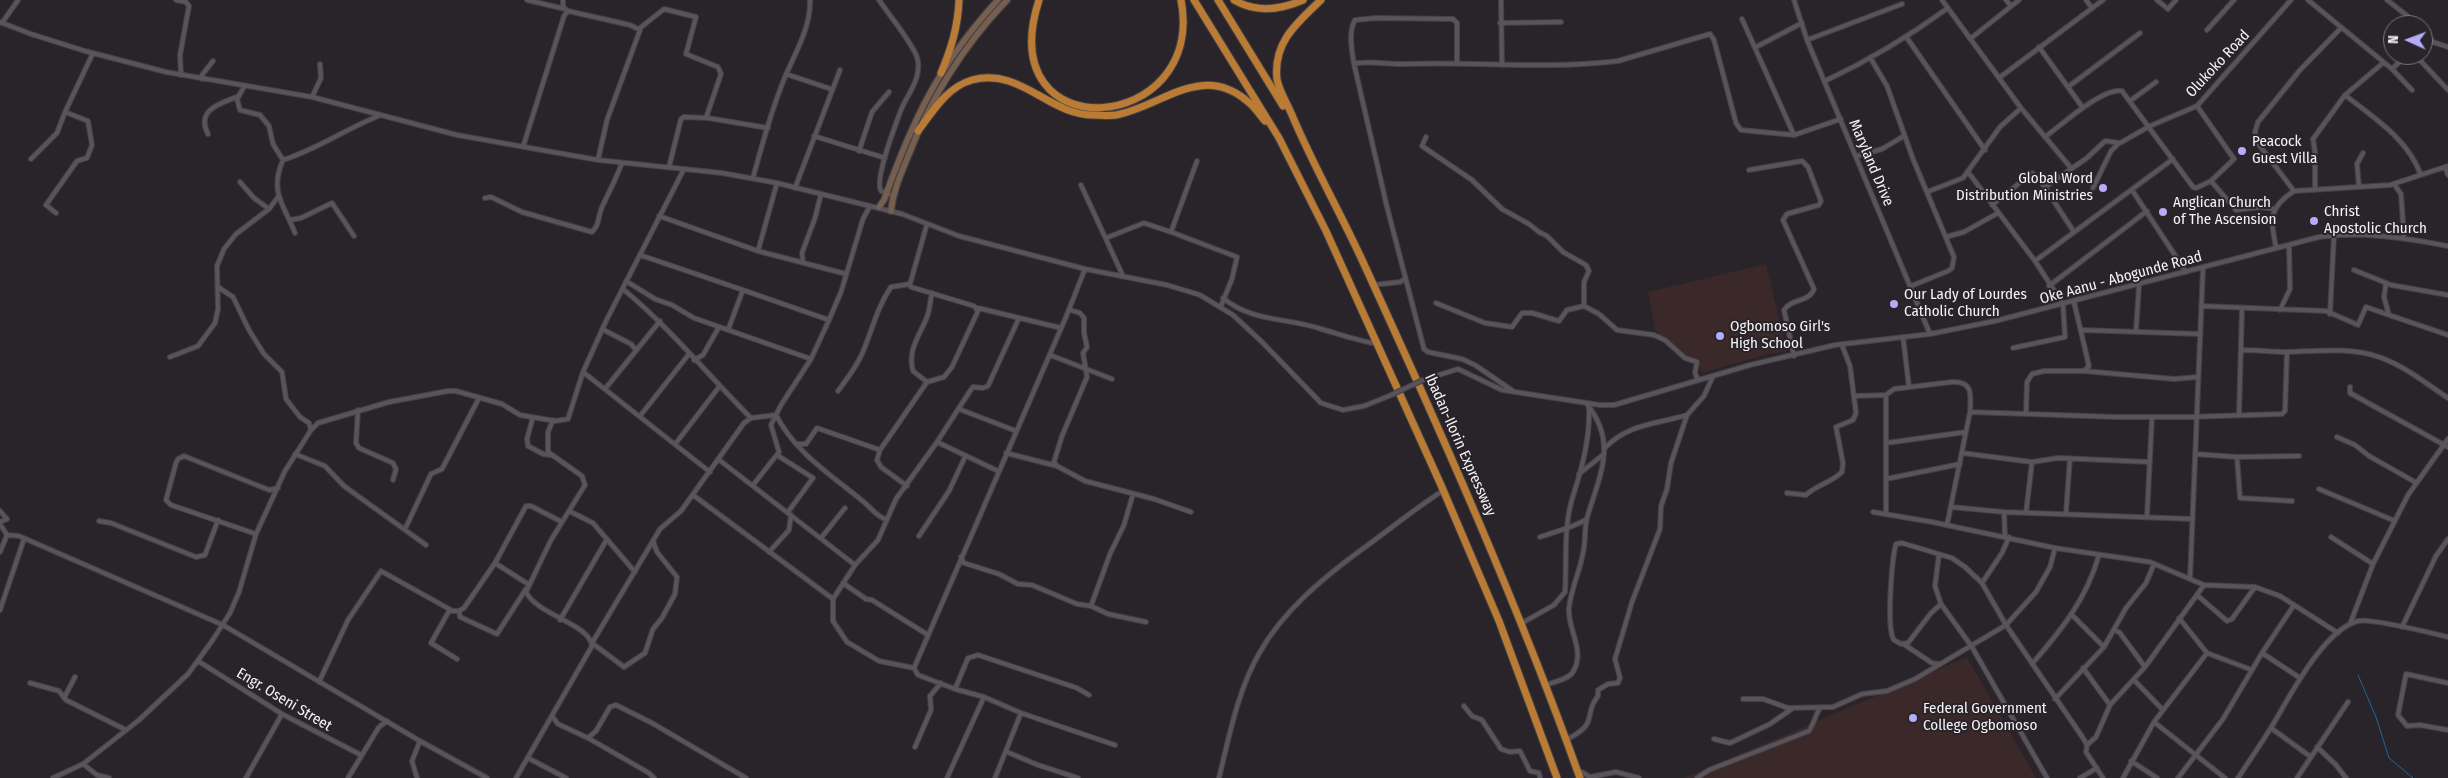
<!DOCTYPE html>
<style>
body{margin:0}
#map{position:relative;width:2448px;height:778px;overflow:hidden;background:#29242a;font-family:"Fira Sans Condensed",sans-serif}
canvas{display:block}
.north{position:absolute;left:2383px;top:15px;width:50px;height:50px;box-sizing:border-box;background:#29242a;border:1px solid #7b777c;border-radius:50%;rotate:272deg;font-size:14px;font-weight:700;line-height:20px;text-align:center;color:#f6f3f7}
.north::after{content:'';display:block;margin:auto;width:18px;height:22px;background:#b5acf8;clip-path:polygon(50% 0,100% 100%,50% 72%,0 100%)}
</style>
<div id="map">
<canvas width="2448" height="778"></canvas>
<div class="north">N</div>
</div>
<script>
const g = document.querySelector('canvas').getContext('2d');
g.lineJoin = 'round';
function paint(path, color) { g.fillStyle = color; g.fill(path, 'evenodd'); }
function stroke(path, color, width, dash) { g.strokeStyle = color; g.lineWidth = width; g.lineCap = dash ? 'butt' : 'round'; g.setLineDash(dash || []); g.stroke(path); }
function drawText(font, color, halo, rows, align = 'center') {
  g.font = font + ' "Fira Sans Condensed",sans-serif'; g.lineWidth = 4; g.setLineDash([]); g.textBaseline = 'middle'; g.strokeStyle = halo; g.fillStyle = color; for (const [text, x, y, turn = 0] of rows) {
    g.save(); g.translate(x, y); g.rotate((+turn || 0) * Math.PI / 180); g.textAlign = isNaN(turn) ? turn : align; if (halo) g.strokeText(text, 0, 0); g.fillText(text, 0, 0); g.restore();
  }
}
paint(new Path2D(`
 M1766 264 1787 352 1768 354 1701 373 1699 361 1687 356 1655 330 1648 292Z
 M1967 657 2036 778H1684Z`), '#3b2828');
stroke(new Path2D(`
 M2358 675 2376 717 2389 758 2413 778`), '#1e6798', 1);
const street = new Path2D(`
 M176 0 186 2 189 6 180 55 181 75
 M527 0 565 9
 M563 0V7L568 11 630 25 640 30 607 120 598 160
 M879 0C889 15 911 41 917 57 923 77 908 93 901 110 896 124 874 179 881 191L893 196
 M1501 0 1502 65
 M1794 0 1807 40 1930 334
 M1942 0 2021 108 2071 168
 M2006 0 2011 6
 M2086 0 2092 8
 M2157 0 2168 9 2176 0
 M2308 0 2392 69 2412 90
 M2387 0 2419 25
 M1742 19 1794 135
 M0 22 31 34 85 51 166 72 312 97 457 135 598 160 722 173 777 183 902 214 959 236 1085 269 1167 285 1200 295 1233 315 1262 342 1321 403 1343 410 1364 406 1389 396
 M2 23 18 0
 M1500 23 1561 22
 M640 28 664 9 696 17 686 54 718 67 721 74 707 115 708 118 768 128
 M2423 28 2433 42
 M2207 30 2234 0
 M1907 38 1985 150
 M1970 39 2019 0
 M1807 40 1902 4
 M2423 45 2433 42 2448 47
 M1756 47 1802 23
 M2039 47 2083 108
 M2415 55 2448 90
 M1871 59 1887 86 1913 159 1954 257 1952 268 1948 271 1911 286
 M1354 64C1352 51 1348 32 1355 20L1376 18 1453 19 1457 23V64
 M2392 69 2407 55
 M786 74 831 89
 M1999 78 2103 0
 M202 79V75L213 61
 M1825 81C1870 60 1908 37 1948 8
 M244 87 237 99 240 110 260 115 269 126 273 144 283 160
 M2068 87 2140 33
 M2345 95C2375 119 2407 138 2421 175
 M312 97 321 78 320 64
 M2130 101 2156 82
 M208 134C195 109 222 103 239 96
 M814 136 885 158
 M1426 137 1422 146 1472 180 1502 209 1529 224 1539 232 1547 236 1563 252 1586 265 1589 271 1584 282V306L1599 314 1617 330 1654 335 1665 340 1685 358 1697 362 1695 373 1698 380
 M2045 137C2060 126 2103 87 2122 91L2193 187 2196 188 2211 181 2234 159 2197 106
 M523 147 564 16 568 11
 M859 151 872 112 889 92
 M1857 156 1882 149 1904 136
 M31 159 57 133 65 112
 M669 167 681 119 684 117 708 118
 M2445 167 2448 175
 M1749 170 1802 161 1808 167 1821 201 1819 205 1787 214 1783 220 1814 289C1809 303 1791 298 1784 310L1794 356
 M1968 172 2035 261 2063 304 2065 337 2013 348
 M753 178C761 148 770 116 781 87 791 59 811 31 810 0
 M2211 181 2236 210 2261 207 2274 209
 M240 182 254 198 269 209
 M2394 184 2401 194 2404 238
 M1081 185 1123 276
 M2045 187 2087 158 2105 141 2120 143 2150 126 2197 106 2291 0
 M2359 187 2357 164 2363 153
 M795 188 840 70
 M2093 188 2111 151 2118 144
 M2132 190 2186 272
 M2315 190V152L2313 139 2345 95 2383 63
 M2294 191 2257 142 2255 132 2258 122 2300 70 2341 28
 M1927 192 1963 178 2000 127 2021 108
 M485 198 491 197 522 212 592 232C600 225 598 215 602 207 609 192 616 179 622 163
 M1992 205 2032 173 2040 180 2074 232
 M56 213 46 205 77 161 87 158 92 145 88 121 65 112 93 53
 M659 216 758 251 846 274
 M290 220 301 218 332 203 354 236
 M1171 232 1237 257 1232 279 1221 306
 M295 233C284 205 269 192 283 160 318 149 347 128 381 115
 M1946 237 1964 232 1998 213
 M1106 238 1144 223 1171 232 1197 161
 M2276 248C2271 219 2267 209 2294 191L2390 185 2448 166
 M758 251 777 183
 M640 255 743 290
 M2035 261 2173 159
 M803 262 802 253 815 218 821 194
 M1085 269 1066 317 914 668 918 675 955 689 984 697 1021 713 1115 745
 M2354 270 2391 285 2448 295
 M626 281 655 299 672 305 694 318 811 359
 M2386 283 2384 297 2389 315 2448 335
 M1373 285 1400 282 1405 279
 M2049 286 2147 211
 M218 287 233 297 249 330 264 354 282 372 286 399 300 417 309 423 311 430
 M623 289C670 328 708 375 751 418
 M1223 298C1250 321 1286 318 1318 328 1339 334 1357 341 1378 344
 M1436 303 1485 323 1512 327 1522 313H1532L1559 321 1567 310 1584 306
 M2201 306 2326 311 2358 325 2366 307 2389 315
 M978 308 1061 328
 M2280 310 2290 289 2289 245
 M2330 314 2334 235
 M602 329 631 344 636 350
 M728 330 743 290 829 320
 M2081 330 2200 334
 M2136 331 2139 286
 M1903 337 1909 387
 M2241 350C2257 350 2272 352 2287 352 2318 351 2349 347 2379 357 2405 366 2425 383 2448 398
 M1050 355 1112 379
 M170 357 198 346 215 323 218 309 217 266 224 249 236 234 269 209 278 197
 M694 360 703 355 719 327
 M2084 371 2174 379 2198 377
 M583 372 710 472
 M1423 380 1458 369 1502 390 1600 405H1614L1750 365 1835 345 1930 334 1995 321 2319 237C2362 231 2405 238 2448 246
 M927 382 913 371C907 350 920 335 927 317 930 309 930 301 932 293
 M2350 387V393L2448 447
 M605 389 660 321
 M838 391C849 376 860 362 866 344 874 324 878 306 891 287L910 284
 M1513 391 1475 365 1462 359 1428 352 1424 349 1387 207 1354 64C1369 60 1388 65 1404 64 1475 61 1546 70 1618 61L1710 34 1714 40 1736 123 1741 130 1794 135 1841 119
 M1886 395V514
 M1854 396 1886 395 1894 389 1952 382C1973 381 1971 394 1970 412L1947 525
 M959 409 1016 431
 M358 410 356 443 359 448 393 463 396 469 393 480
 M1970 412 2116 417H2187L2282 414 2285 411 2287 352
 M2026 414 2027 382 2032 374 2044 371H2084L2089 366 2074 302
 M776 415C796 454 833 476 865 503 871 508 878 518 886 519
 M2239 415 2242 309
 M640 416 689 354
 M533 417 527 439 528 446 543 454 550 455
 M2337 437 2355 445 2369 456 2415 482
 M937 442 998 471
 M676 443 719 387
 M1886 443 1966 432
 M796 444H806L817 428 880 450
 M1605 448C1627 424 1657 424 1687 415
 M1006 453 1057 466 1085 481 1154 499 1191 512
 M1962 453 2032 462
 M295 454 325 466 344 486 426 545
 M2195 454 2237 457 2299 456
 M777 455 813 478 788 512
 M2237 457 2240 498 2292 501
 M718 459 855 565
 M1057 466 1054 462 1062 436 1087 377 1083 353 1087 347 1084 333V318L1080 313 1070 310
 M1579 474 1604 454
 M1886 479 1960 464
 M753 485 779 452 771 425 781 405 811 359 829 320 841 292 863 219 870 206
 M907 486 881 467 877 460 880 450 927 382 944 377 952 367 978 311 974 306 911 287 910 284 927 224
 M2319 489 2395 521
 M1787 493 1806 495C1816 485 1831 483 1842 472L1843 463 1836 427 1853 420 1856 413 1850 366 1842 345
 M693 495 833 599
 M1951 507 2004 512 2192 519
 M0 511 7 519 0 522
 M569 511 593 523 635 572
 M1873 512 1932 522 2055 548 2150 562 2204 585 2255 587 2280 596 2338 633
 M2004 512 2005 537
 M2026 513 2032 462 2058 458 2150 462
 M2066 513 2070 458
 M2147 516 2152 417
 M99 521 111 523 196 557 205 555 218 520
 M0 524 7 535
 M405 529 431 474 442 469 479 398
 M256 534 171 505 166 500 176 463 178 459 184 456 269 490 278 488
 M919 536 949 491 965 457
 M1540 537C1556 531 1573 528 1587 519
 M2331 537 2373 564
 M821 538 845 508
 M653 541 657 552 677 577 675 594 662 618 653 629 645 653 624 667 592 643 660 529 681 511 744 423 751 418 776 415
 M0 552 7 535 19 536 223 625 420 741 487 778
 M769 552 789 530 791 515
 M1939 554 1935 586 1941 604 1972 647 2047 778
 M961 557 964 563 999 574 1018 584 1032 585 1077 604 1091 606 1108 614 1146 622
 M495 563 526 506H531L562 522
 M2190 579 2203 268
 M843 583 866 599 872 600 928 635
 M1982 583 2002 553 2009 537
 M2197 595 2227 621 2232 619 2255 587
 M1941 604 1931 613 1908 643 1901 644 1894 640C1886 629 1892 558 1896 544L1902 543 1952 558 1965 567 1982 583 2006 625 2083 738 2087 745 2086 752 2103 778
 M1091 606 1110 554 1124 525 1133 494
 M0 610 24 539
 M459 611 460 617 497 634 526 589
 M2071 614 2104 647 2126 608 2146 583 2154 564
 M2179 618 2207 653 2252 670
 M560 620 607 539
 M1522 623 1554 605 1565 592C1567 561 1563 527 1573 496 1582 468 1590 439 1589 409
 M2350 624 2373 564 2408 495 2448 439
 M2402 627 2436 556 2448 539
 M2115 630 2120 633 2145 667
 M1905 645 1932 663 1939 664
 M2262 653 2300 678
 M457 659 431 643 449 611H459L464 608 495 563 528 584
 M198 661 282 714 361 755
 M2032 664C2062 629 2086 600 2099 555
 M914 668 879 661 847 642 833 621V599L855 565 878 540 896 499 937 442 970 391 973 387 983 388 988 386 1019 318
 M2083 668 2110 705
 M2134 680 2163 710
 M319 682 348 620 381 571 451 610
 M30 683 59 691 66 700 126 730
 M2448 683 2406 674 2398 715 2407 726 2420 725 2448 730
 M1546 685C1554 682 1569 679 1573 672 1586 650 1567 629 1569 608 1571 589 1580 571 1583 553 1586 542 1584 529 1587 518 1599 476 1619 443 1586 403
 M955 689 968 658 978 655 1077 688 1089 695
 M64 698 75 677
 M1743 699H1763L1788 708 1833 707 1862 694 1887 691 1915 679 2006 625 2036 592 2050 567 2055 548
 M2055 699 2104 647
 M1464 706 1472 716 1482 720 1501 749 1510 752 1520 751 1530 771 1539 773 1540 778
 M552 716 558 724 588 738 596 731 610 707 616 705 652 723 746 778
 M2154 722 2225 778
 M2271 728 2311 757
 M588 738 649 773 654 778
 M1714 739 1730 743 1770 724 1793 708
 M1566 740C1601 722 1582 716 1598 696V690L1608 684 1618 683 1620 678 1615 659 1632 602 1660 529 1661 506 1667 489 1671 463 1687 415 1704 396 1713 376
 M2087 745 2096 737 2110 705 2145 667 2204 585
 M915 747 931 710 930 696 941 683
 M2317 747 2336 765 2346 778
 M1007 752 1038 765 1078 778
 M528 758 566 778
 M2131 761 2157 778
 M83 764 97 775 109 778
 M1578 773 1582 772 1590 777 1616 772 1639 778
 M53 778 83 764 139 720 188 674 212 641 230 613 239 592 256 534 285 471 311 430 318 423 389 402 448 391H456L502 404 520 415 555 421 568 419 583 372 607 319 684 169
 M246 778 282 714
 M348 778 379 727 387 721
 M417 778 412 761 420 741
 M516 778 592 646C590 624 537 615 526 592L551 540 585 485 582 476 548 452V432L553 420
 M947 778 984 697
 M995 778 1021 713
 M1219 778C1229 737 1238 689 1260 652 1283 611 1323 578 1361 550 1389 530 1414 509 1444 490
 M1697 778 1709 770 1809 731C1814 723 1815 716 1820 708
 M2080 778 2097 768
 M2123 778 2154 722 2207 653
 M2178 778 2223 719 2262 653 2294 605
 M2238 778C2249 761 2261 744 2272 726 2289 698 2323 630 2358 621 2372 618 2431 633 2448 637
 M2297 778 2348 702`);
const secondary = new Path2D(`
 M879 207 884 200C913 119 939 64 998 0
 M891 211C893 192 900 176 907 159 930 99 962 47 1007 0`);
const highway = new Path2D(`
 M1039 0C990 152 1207 135 1181 0
 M1194 0 1279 138 1326 231 1441 485 1499 621 1557 778
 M1218 0 1283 106
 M1234 0C1256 13 1280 10 1303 0
 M1321 0C1297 23 1273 42 1277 79 1279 91 1287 103 1292 115 1313 165 1340 212 1363 262 1441 432 1517 602 1580 778
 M941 73C951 49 958 27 959 0
 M918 131C933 111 947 87 972 80 1020 67 1049 115 1093 115 1100 115 1109 116 1116 115 1161 107 1201 62 1247 101 1254 106 1259 114 1265 121`);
stroke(street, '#444045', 6);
stroke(secondary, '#444045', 8);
stroke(highway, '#444045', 9);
stroke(street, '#59535a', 4);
stroke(secondary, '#765f4f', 5.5);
stroke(highway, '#ba7b35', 7);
const streetBridge = new Path2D(`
 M1389 396 1423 380`);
stroke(streetBridge, '#444045', 6, []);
stroke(streetBridge, '#59535a', 4);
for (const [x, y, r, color] of [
 [2242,151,5,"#b5acf8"],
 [2103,188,5,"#b5acf8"],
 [2163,212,5,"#b5acf8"],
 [2314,221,5,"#b5acf8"],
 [1894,304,5,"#b5acf8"],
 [1720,336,5,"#b5acf8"],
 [1913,718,5,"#b5acf8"]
]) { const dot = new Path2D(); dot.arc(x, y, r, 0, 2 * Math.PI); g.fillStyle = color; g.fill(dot); stroke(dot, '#29242a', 2); }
drawText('15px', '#f6f3f7', '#29242a', [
 ["Olukoko Road",2218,64,-47],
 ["Maryland Drive",1871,163,67],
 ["Oke Aanu - Abogunde Road",2121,278,-15],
 ["Ibadan-Ilorin Expressway",1460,445,66],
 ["Engr. Oseni Street",284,700,31]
]);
drawText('15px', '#f6f3f7', '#29242a', [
 ["Peacock",2252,142],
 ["Guest Villa",2252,159],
 ["Global Word",2093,179,"right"],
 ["Distribution Ministries",2093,196,"right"],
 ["Anglican Church",2173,203],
 ["of The Ascension",2173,220],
 ["Christ",2324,212],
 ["Apostolic Church",2324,229],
 ["Our Lady of Lourdes",1904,295],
 ["Catholic Church",1904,312],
 ["Ogbomoso Girl's",1730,327],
 ["High School",1730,344],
 ["Federal Government",1923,709],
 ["College Ogbomoso",1923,726]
], 'left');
</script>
